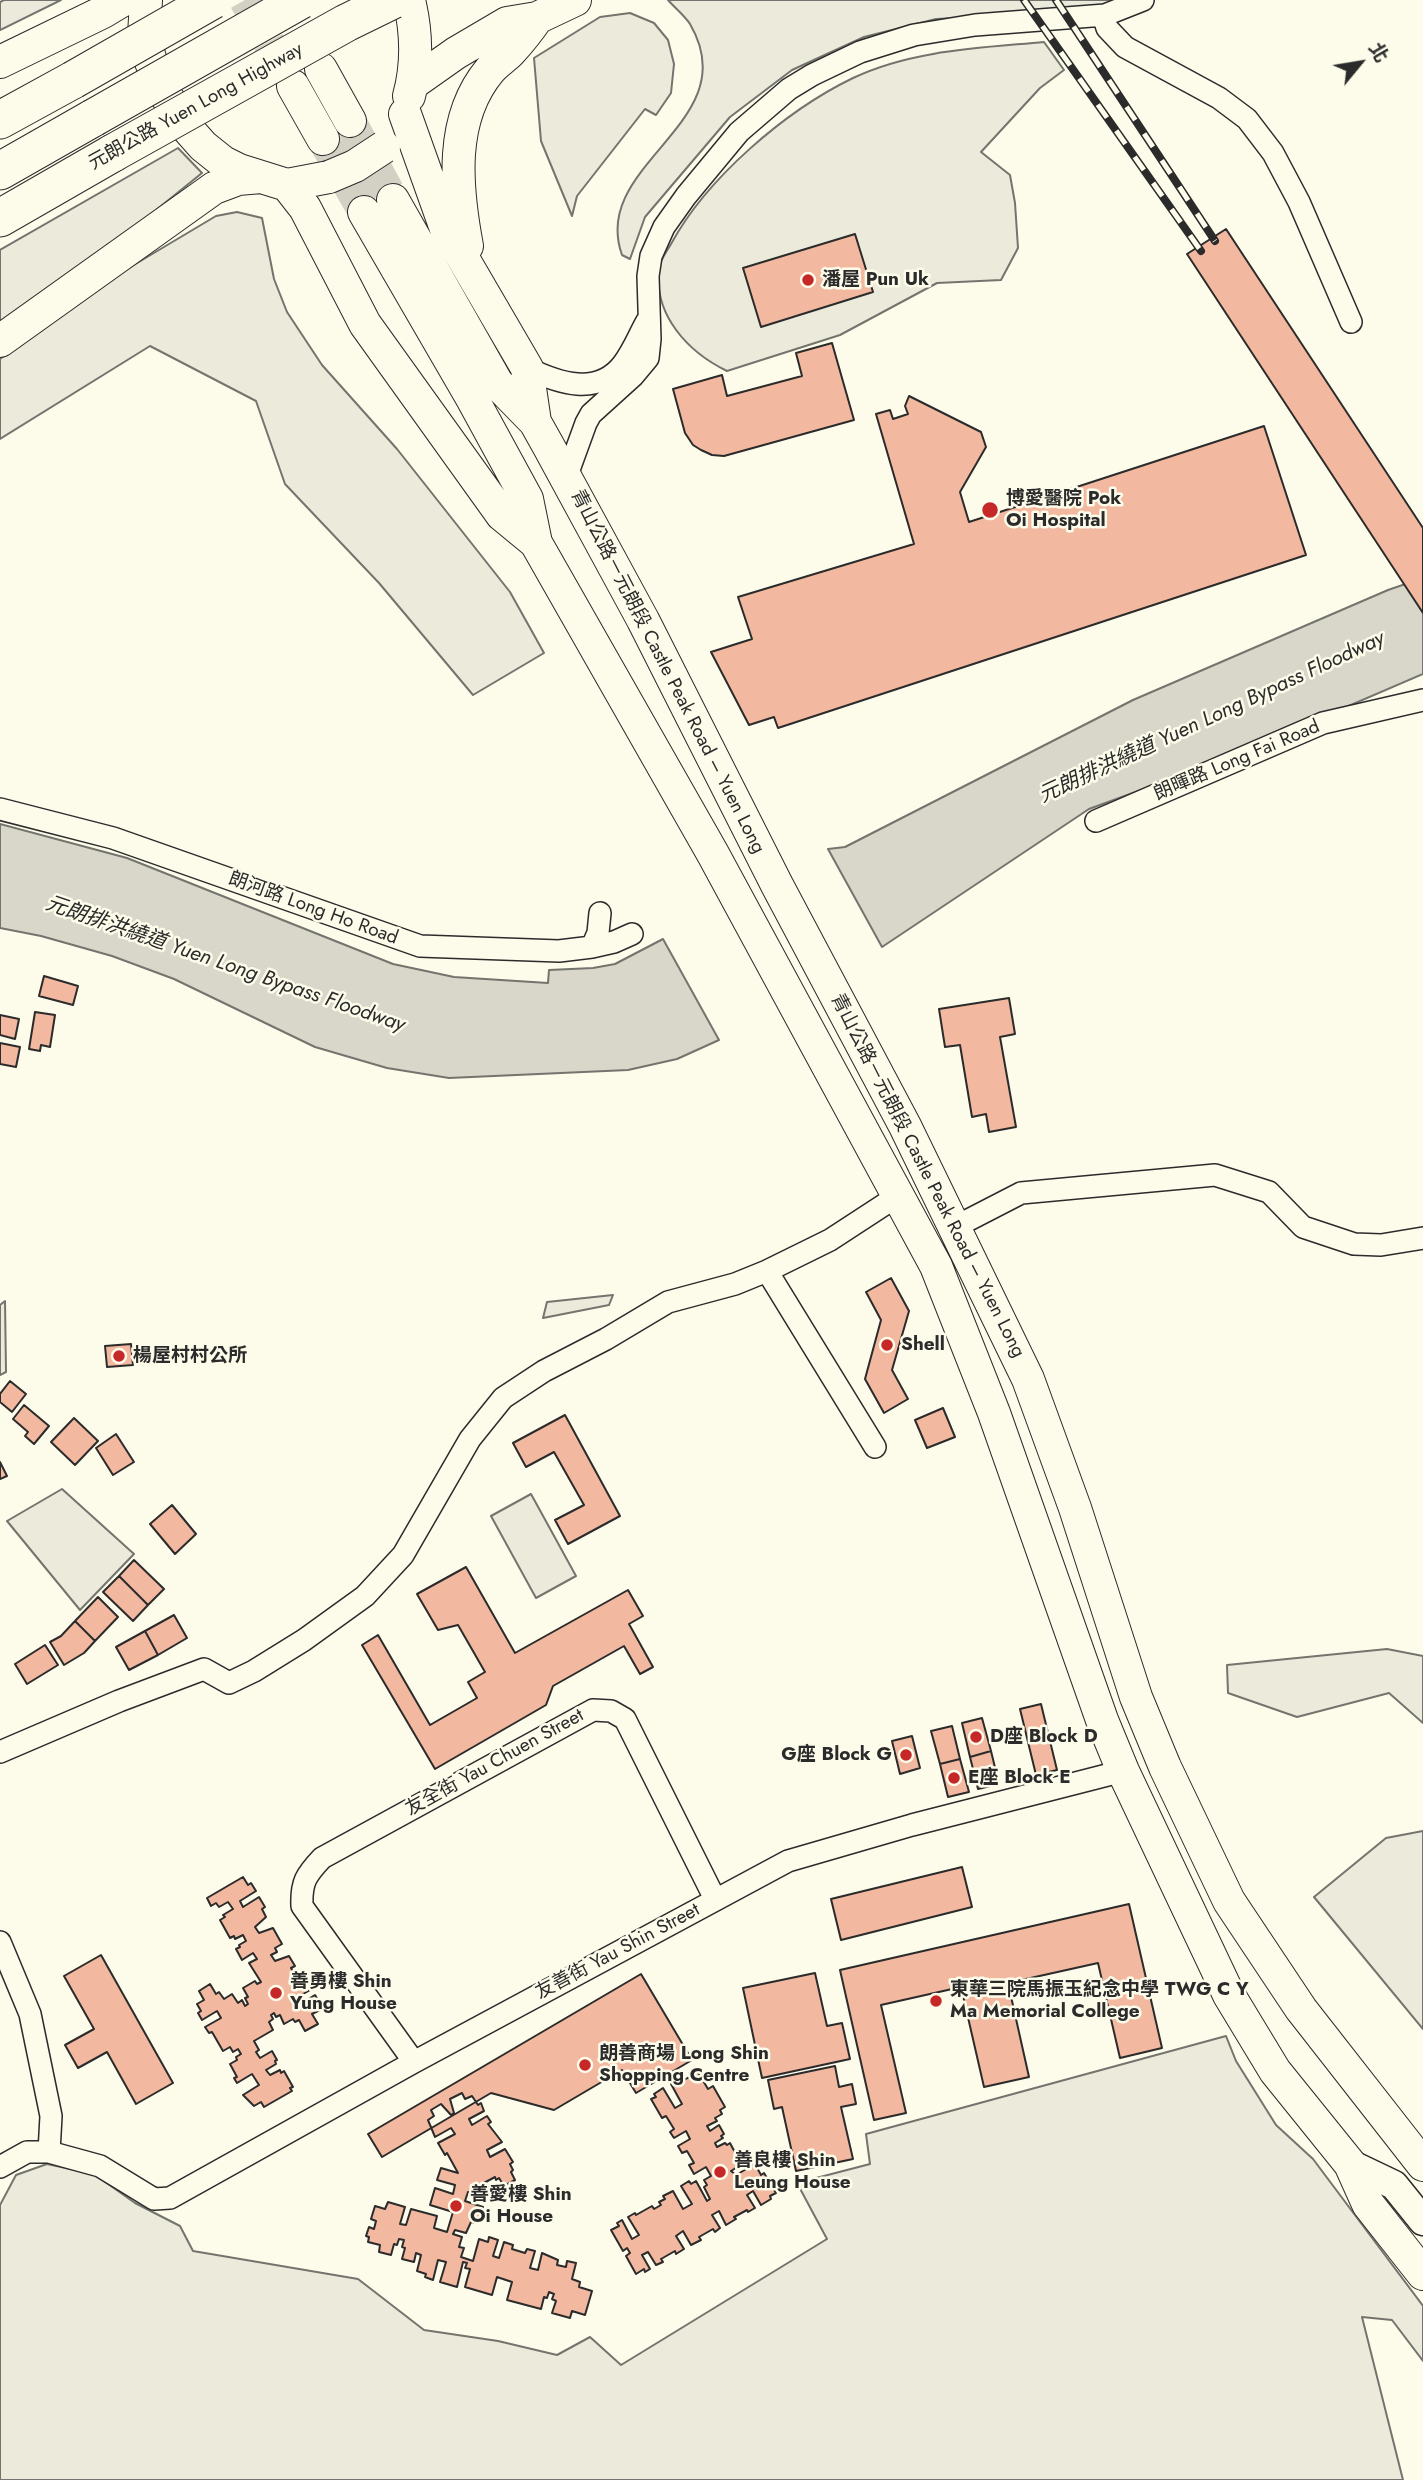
<!DOCTYPE html>
<meta charset="utf-8">
<style>
body{margin:0}
#map{position:relative;width:1423px;height:2480px;overflow:hidden;background:#fdfbea;font-family:Jost,"Noto Sans TC",sans-serif}
canvas{display:block}
.north{position:absolute;left:1325px;top:28px;width:70px;height:70px;-webkit-text-stroke:5px #fdfbea;paint-order:stroke;rotate:60deg;font-size:19px;font-weight:700;line-height:28px;text-align:center;color:#2b2b2b}
.north::after{content:'';display:block;margin:auto;width:24px;height:32px;background:#2b2b2b;clip-path:polygon(50% 0,100% 100%,50% 72%,0 100%)}
</style>
<div id="map">
<canvas width="1423" height="2480"></canvas>
<div class="north">北</div>
</div>
<script>
const g = document.querySelector('canvas').getContext('2d');
g.lineJoin = 'round';
function paint(path, color) { g.fillStyle = color; g.fill(path, 'evenodd'); }
function stroke(path, color, width, dash) { g.strokeStyle = color; g.lineWidth = width; g.lineCap = dash ? 'butt' : 'round'; g.setLineDash(dash || []); g.stroke(path); }
function drawText(font, color, halo, rows, align = 'center') {
  g.font = font + ' Jost,"Noto Sans TC",sans-serif'; g.lineWidth = 5; g.setLineDash([]); g.textBaseline = 'middle'; g.strokeStyle = halo; g.fillStyle = color; for (const [text, x, y, turn = 0] of rows) {
    g.save(); g.translate(x, y); g.rotate((+turn || 0) * Math.PI / 180); g.textAlign = isNaN(turn) ? turn : align; if (halo) g.strokeText(text, 0, 0); g.fillText(text, 0, 0); g.restore();
  }
}
const green = new Path2D(`
 M4 0H61L0 30V2Z
 M668 0H1128L1100 11 936 19 864 37 792 70 730 117 645 217 630 259 622 255C589 163 748 123 690 24 685 16 675 8 668 0Z
 M630 13 654 23 668 40 674 64 671 93 656 115 645 109 577 196 572 216 541 141 534 58 600 17Z
 M1044 42 1064 70 1040 88 981 152 1010 175 1015 203 1018 248 1001 280 937 283 840 335 727 371C688 352 653 315 659 268 660 260 667 251 671 244 707 178 785 111 853 78 912 50 980 48 1044 42Z
 M178 148 202 173 130 231 0 322V250Z
 M237 212 262 218 274 279 287 312 322 365 397 449 510 592 544 653 473 695 379 583 285 484 256 401 150 346 0 439V359L122 272 216 216Z
 M613 1295 609 1305 543 1318 547 1302Z
 M5 1301 6 1372 0 1375V1305Z
 M62 1489 134 1554 80 1610 7 1521Z
 M531 1494 576 1576 536 1598 491 1516Z
 M1387 1649 1423 1656V1723L1389 1693 1297 1717 1228 1693 1227 1665Z
 M1423 1831V2029L1314 1897 1386 1838Z
 M1226 2036 1236 2061 1276 2125 1313 2159 1423 2306V2361L1392 2320 1362 2317 1403 2480H0V2205L16 2175 47 2164 94 2174 135 2203 180 2226 193 2251 358 2279 424 2330 498 2341 557 2355 590 2337 621 2365 827 2239 797 2183 870 2164 866 2134Z`);
paint(green, '#ecebdb');
stroke(green, '#74746e', 2);
const water = new Path2D(`
 M1423 578V674L1223 760 1089 809 882 947 828 849 845 847 1133 700 1388 590Z
 M0 824 127 858 393 964 454 977 548 983 549 970 593 968 615 964 663 939 719 1040 677 1059 628 1070 449 1078 387 1068 315 1047 174 979 112 956 41 936 0 928Z`);
paint(water, '#d8d7c9');
stroke(water, '#74746e', 2);
const building = new Path2D(`
 M1226 229 1423 528V613L1187 254Z
 M855 234 873 292 761 327 743 268Z
 M832 343 854 420 724 456 712 455 701 450 693 445 685 433 673 389 722 375 727 396 802 376 796 353Z
 M909 396 981 432 986 447 960 492 969 522 1264 426 1306 555 778 728 774 717 749 725 711 652 752 639 738 597 914 544 876 414 890 410 893 419 908 414 905 406Z
 M44 976 78 986 73 1005 39 996Z
 M1009 998 1015 1034 1000 1037 1016 1127 989 1132 986 1114 972 1117 960 1045 945 1047 939 1009Z
 M35 1012 55 1015 50 1047 41 1045 40 1051 29 1049Z
 M0 1015 19 1019 15 1039 0 1035Z
 M0 1043 20 1047 16 1067 0 1064Z
 M891 1278 909 1311 892 1370 908 1399 884 1413 865 1379 881 1320 866 1292Z
 M131 1344 133 1365 107 1367 105 1346Z
 M10 1381 26 1394 12 1412 0 1402V1394Z
 M24 1405 49 1426 34 1444 25 1436 28 1432 13 1419Z
 M943 1408 955 1437 927 1448 915 1420Z
 M565 1415 620 1516 568 1544 555 1520 584 1505 554 1452 526 1467 513 1443Z
 M74 1418 98 1441 75 1465 51 1442Z
 M116 1434 134 1462 113 1475 96 1448Z
 M0 1462 7 1476 0 1479Z
 M172 1505 196 1534 175 1554 150 1524Z
 M134 1560 164 1589 148 1605 119 1576Z
 M466 1567 515 1653 628 1590 643 1616 629 1624 653 1667 640 1674 624 1646 553 1686 546 1705 435 1769 362 1645 378 1635 430 1725 477 1698 468 1682 485 1672 458 1625 438 1630 417 1594Z
 M119 1576 148 1605 133 1621 103 1592Z
 M98 1597 118 1617 95 1641 75 1621Z
 M174 1615 187 1638 158 1655 145 1631Z
 M75 1621 95 1641 84 1653 64 1665 50 1642 61 1636Z
 M145 1631 158 1655 129 1670 116 1647Z
 M45 1645 58 1665 27 1684 15 1664Z
 M1041 1704 1049 1737 1028 1742 1020 1709Z
 M982 1718 991 1751 970 1757 962 1723Z
 M952 1726 960 1759 940 1764 931 1731Z
 M912 1736 920 1768 900 1774 892 1741Z
 M1049 1737 1057 1770 1036 1775 1028 1742Z
 M991 1751 999 1784 978 1789 970 1757Z
 M960 1759 969 1792 948 1797 940 1764Z
 M962 1867 972 1907 841 1940 831 1899Z
 M243 1877 248 1885 251 1883 256 1891 240 1901 243 1907 259 1897 265 1907 262 1909 266 1917 255 1927 259 1933 273 1928 282 1944 275 1948 277 1952 271 1955 275 1961 289 1956 295 1966 291 1968 296 1976 299 1974 303 1981 307 1979 312 1989 296 1998 300 2004 315 1995 320 2003 317 2005 320 2010 312 2014 318 2024 305 2031 299 2020 295 2022 293 2019 284 2024 280 2015 276 2017 274 2013 271 2015 273 2019 269 2022 273 2030 254 2041 259 2050 256 2052 260 2058 272 2051 277 2060 275 2061 276 2064 266 2070 270 2075 280 2070 281 2073 284 2071 293 2087 290 2088 292 2091 264 2107 261 2102 254 2106 243 2095 259 2085 252 2074 237 2083 234 2078 237 2077 230 2064 237 2060 236 2057 241 2054 238 2049 233 2052 230 2047 223 2051 212 2032 209 2033 205 2027 221 2018 217 2011 202 2020 198 2013 201 2011 197 2004 204 2000 199 1991 210 1984 216 1994 219 1992 224 1999 232 1994 238 2003 242 2000 245 2006 248 2004 245 1998 248 1997 243 1988 255 1981 257 1984 261 1982 249 1963 257 1959 253 1953 242 1960 236 1949 240 1947 239 1945 246 1941 243 1935 235 1939 234 1936 230 1938 220 1920 225 1917 223 1915 233 1909 228 1902 219 1907 216 1903 211 1906 207 1898Z
 M1129 1904 1162 2048 1120 2058 1098 1963 1008 1983 1029 2077 984 2087 961 1987 881 2005 906 2113 874 2120 840 1970Z
 M101 1955 173 2083 136 2104 107 2052 78 2068 65 2045 94 2029 64 1976Z
 M815 1973 827 2026 842 2023 850 2059 762 2078 743 1988Z
 M641 1974 692 2060 636 2093 622 2070 554 2110 491 2093 382 2157 368 2134Z
 M835 2066 839 2087 852 2084 856 2104 841 2107 853 2159 796 2171 782 2107 774 2109 768 2080Z
 M696 2069 708 2089 713 2086 725 2107 720 2110 722 2114 715 2118 717 2121 707 2126 710 2131 719 2125 724 2134 721 2136 723 2138 715 2143 717 2147 725 2143 727 2145 730 2143 740 2162 737 2163 739 2166 731 2171 736 2175 755 2164 761 2175 764 2173 776 2193 770 2196 771 2199 761 2205 753 2191 747 2195 755 2208 748 2212 747 2210 734 2217 736 2219 726 2225 719 2211 712 2215 720 2228 715 2232 713 2229 699 2237 701 2240 691 2245 683 2231 676 2236 684 2249 676 2254 675 2251 661 2259 663 2262 656 2265 648 2252 642 2255 650 2269 645 2272 644 2269 636 2274 626 2256 630 2253 627 2248 623 2251 611 2230 619 2226 617 2223 622 2220 632 2239 639 2235 628 2217 635 2213 636 2215 652 2206 654 2209 661 2205 659 2202 665 2199 663 2196 673 2191 683 2209 692 2204 681 2186 689 2181 691 2184 696 2181 707 2201 710 2199 704 2187 707 2185 704 2180 711 2176 706 2167 694 2174 689 2165 694 2163 687 2151 682 2153 678 2146 690 2139 686 2131 674 2138 670 2132 674 2129 666 2116 662 2118 651 2099 656 2097 654 2094 663 2088 675 2108 682 2104 671 2084 677 2080 679 2083 691 2076 689 2073Z
 M462 2093 465 2099 472 2096 478 2105 481 2103 484 2111 469 2119 472 2125 487 2116 491 2122 488 2124 502 2142 487 2150 490 2157 505 2149 513 2162 510 2164 513 2170 511 2172 515 2180 504 2186 499 2178 496 2180 495 2177 482 2184 489 2186 486 2197 468 2192 465 2201 483 2207 478 2223 471 2222 466 2233 455 2230 453 2234 462 2237 459 2247 464 2248 461 2257 473 2261 479 2239 488 2242 489 2237 498 2240 493 2256 499 2258 504 2242 513 2245 512 2249 525 2253 527 2249 535 2251 530 2268 538 2270 542 2253 558 2260 557 2265 566 2267 567 2261 576 2263 572 2279 580 2282 579 2287 592 2291 585 2315 572 2311 570 2318 552 2313 556 2301 552 2299 554 2294 549 2292 547 2298 544 2297 541 2309 507 2300 512 2282 497 2277 492 2295 465 2287 470 2269 465 2268 467 2263 463 2262 457 2287 440 2282 446 2262 438 2260 433 2280 425 2277 426 2274 417 2271 421 2255 416 2253 414 2262 402 2259 405 2248 402 2247 404 2240 399 2239 397 2245 394 2244 391 2255 379 2252 380 2245 368 2242 369 2237 366 2236 369 2227 374 2229 376 2221 371 2219 375 2206 385 2209 388 2202 405 2207 400 2224 406 2225 411 2209 437 2216 434 2228 447 2232 453 2212 430 2205 435 2188 453 2194 455 2185 437 2180 441 2168 458 2173 447 2153 445 2155 438 2143 455 2134 451 2128 435 2137 428 2120 434 2116 431 2110 441 2104 451 2115 454 2113 450 2099Z`);
paint(building, '#f2b8a0');
stroke(building, '#2b2b2b', 2);
stroke(new Path2D(`
 M245 0 291 82
 M350 121 393 200
 M323 139 364 212`), '#d3d1c4', 32, [32, 16]);
const minor = new Path2D(`
 M1103 15 1107 28 1125 47 1219 98 1247 119 1273 153 1299 202 1351 322
 M527 368C558 383 598 397 623 364 633 351 639 335 647 321
 M566 478 586 423 591 414 633 376 648 358 650 339 648 276 651 256 664 227 686 196 739 132 789 89 812 75 860 52 914 35 975 25 1105 15 1143 0
 M0 809 113 838 420 946 559 951 592 947 614 942 632 934
 M1096 821 1323 723 1423 700
 M592 947 598 933 600 913
 M955 1227 1021 1193 1215 1175 1269 1192 1303 1227 1354 1244 1381 1245 1423 1238
 M767 1271 875 1447
 M0 1752 119 1701 204 1669 229 1683 254 1671 304 1640 365 1596 403 1555 470 1439 503 1398 544 1371 606 1339 668 1302 735 1284 767 1271 830 1240 899 1195
 M0 1942 30 2014 51 2116 49 2152
 M414 2062 302 1906C301 1882 306 1875 322 1858L593 1710 611 1711 625 1719 715 1899
 M0 2167 27 2152H49L100 2166 154 2199 170 2198 414 2062 788 1861 912 1825 1123 1771`);
const secondary = new Path2D(`
 M1350 2164 1394 2185 1423 2221`);
const primary = new Path2D(`
 M146 0 144 36 151 62 161 88 188 129 203 146 223 162 239 170 287 185 329 177
 M0 62 103 12 123 0
 M321 69 350 121
 M412 84 456 53 507 23 537 18 575 0
 M293 86 323 139
 M409 96C418 63 417 33 409 0
 M405 114 446 229 527 368 535 422
 M287 185 305 208 365 324 502 515 536 543
 M393 200 497 383 535 422 549 447 643 620 777 885 905 1126 1028 1379 1075 1508 1136 1697 1165 1767 1229 1901 1301 2009 1423 2165
 M364 212 473 400 527 499 536 543 713 854 936 1266 994 1413 1102 1720 1123 1771 1229 1995 1275 2071 1350 2164 1368 2204 1423 2274
 M467 246C456 187 449 119 490 70 496 63 504 58 510 52 520 41 529 30 537 18
 M0 341 214 188 238 179 261 177`);
const motorway = new Path2D(`
 M0 120 73 80
 M0 171 93 118
 M0 218 113 153`);
stroke(minor, '#2b2b2b', 24);
stroke(secondary, '#2b2b2b', 31);
stroke(primary, '#2b2b2b', 34);
stroke(motorway, '#2b2b2b', 39);
stroke(minor, '#fdfbea', 21);
stroke(secondary, '#fdfbea', 28);
stroke(primary, '#fdfbea', 32);
stroke(motorway, '#fdfbea', 37);
const rail = new Path2D(`
 M1024 0 1201 251
 M1056 0 1215 241`);
stroke(rail, '#2b2b2b', 8);
stroke(rail, '#fdfbea', 5, [16]);
const primaryBridge = new Path2D(`
 M329 177 355 166 384 147`);
const motorwayBridge = new Path2D(`
 M73 80 213 0
 M93 118 301 0
 M113 153 346 23 393 0`);
stroke(primaryBridge, '#2b2b2b', 34, []);
stroke(motorwayBridge, '#2b2b2b', 39, []);
stroke(primaryBridge, '#fdfbea', 32);
stroke(motorwayBridge, '#fdfbea', 37);
for (const [x, y, r, color] of [
 [808,280,7,"#c62828"],
 [990,510,9,"#c62828"],
 [887,1345,7,"#c62828"],
 [119,1356,7,"#c62828"],
 [976,1737,7,"#c62828"],
 [906,1755,7,"#c62828"],
 [954,1778,7,"#c62828"],
 [276,1993,7,"#c62828"],
 [936,2001,7,"#c62828"],
 [585,2065,7,"#c62828"],
 [720,2172,7,"#c62828"],
 [456,2206,7,"#c62828"]
]) { const dot = new Path2D(); dot.arc(x, y, r, 0, 2 * Math.PI); g.fillStyle = color; g.fill(dot); stroke(dot, '#fdfbea', 2.5); }
drawText('19px', '#2b2b2b', '#fdfbea', [
 ["元朗公路 Yuen Long Highway",196,107,-29],
 ["青山公路－元朗段 Castle Peak Road – Yuen Long",667,672,63],
 ["朗暉路 Long Fai Road",1237,761,-23],
 ["朗河路 Long Ho Road",313,909,20],
 ["青山公路－元朗段 Castle Peak Road – Yuen Long",927,1176,63],
 ["友全街 Yau Chuen Street",495,1763,-29],
 ["友善街 Yau Shin Street",618,1952,-28]
]);
drawText('bold 19px', '#2b2b2b', '#fdfbea', [
 ["潘屋 Pun Uk",822,280],
 ["博愛醫院 Pok",1006,499],
 ["Oi Hospital",1006,521],
 ["Shell",901,1345],
 ["楊屋村村公所",133,1356],
 ["D座 Block D",990,1737],
 ["G座 Block G",892,1755,"right"],
 ["E座 Block E",968,1778],
 ["善勇樓 Shin",290,1982],
 ["Yung House",290,2004],
 ["東華三院馬振玉紀念中學 TWG C Y",950,1990],
 ["Ma Memorial College",950,2012],
 ["朗善商場 Long Shin",599,2054],
 ["Shopping Centre",599,2076],
 ["善良樓 Shin",734,2161],
 ["Leung House",734,2183],
 ["善愛樓 Shin",470,2195],
 ["Oi House",470,2217]
], 'left');
drawText('italic 21px', '#2b2b2b', '#fdfbea', [
 ["元朗排洪繞道 Yuen Long Bypass Floodway",1212,718,-25],
 ["元朗排洪繞道 Yuen Long Bypass Floodway",225,965,19]
]);
</script>
